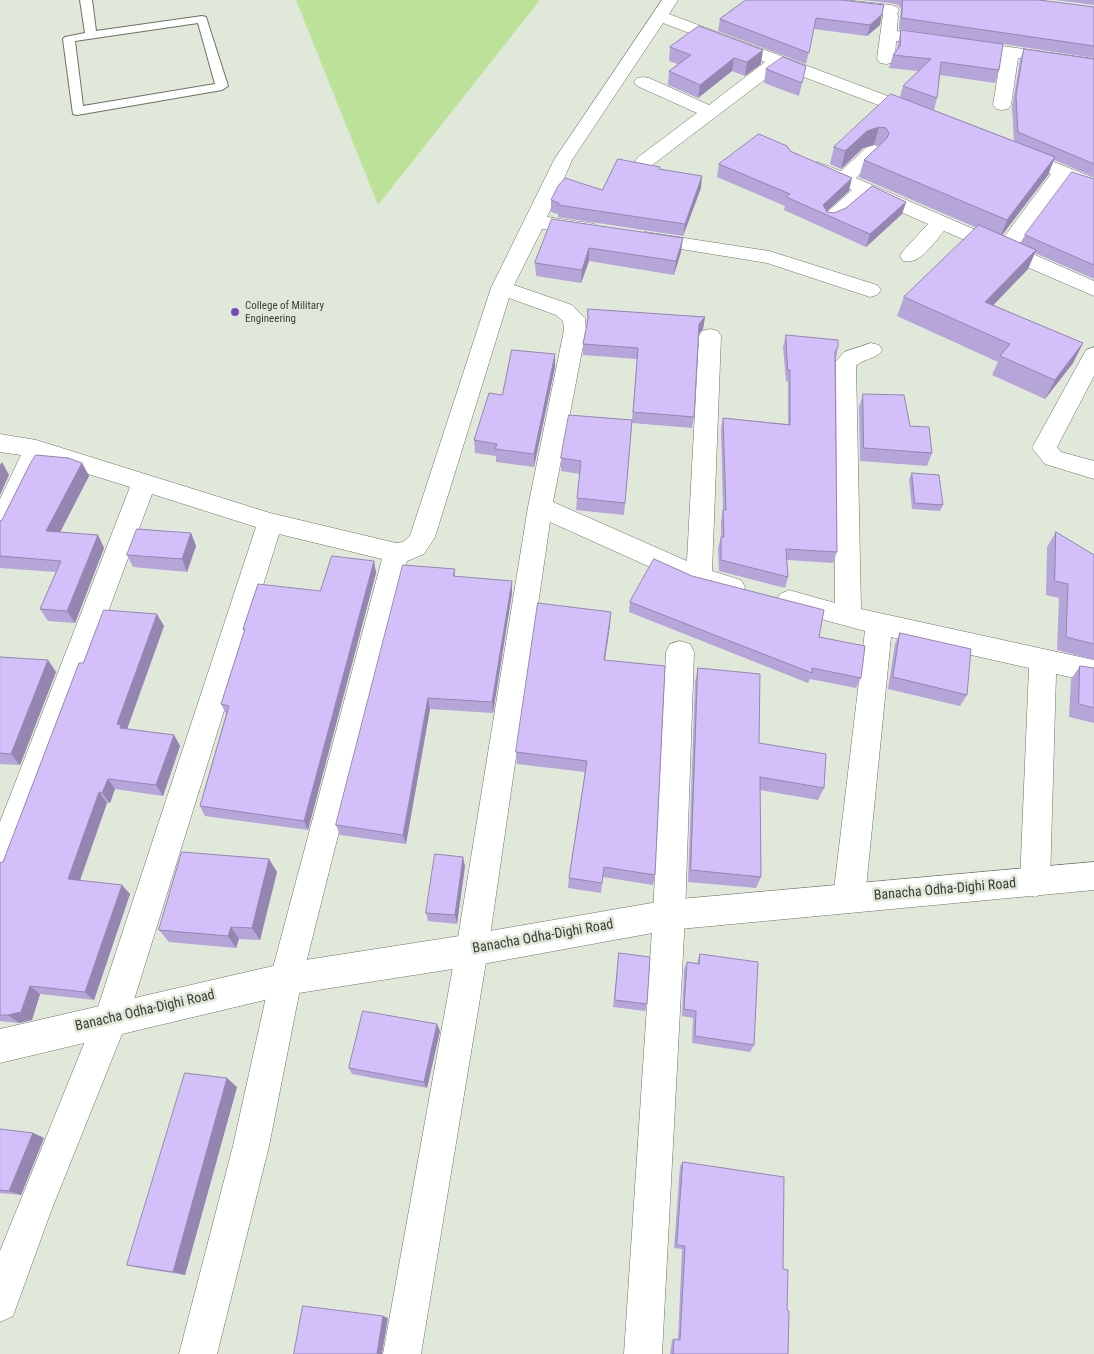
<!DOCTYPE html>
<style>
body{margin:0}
canvas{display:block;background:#e0e8d9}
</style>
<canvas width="1094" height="1354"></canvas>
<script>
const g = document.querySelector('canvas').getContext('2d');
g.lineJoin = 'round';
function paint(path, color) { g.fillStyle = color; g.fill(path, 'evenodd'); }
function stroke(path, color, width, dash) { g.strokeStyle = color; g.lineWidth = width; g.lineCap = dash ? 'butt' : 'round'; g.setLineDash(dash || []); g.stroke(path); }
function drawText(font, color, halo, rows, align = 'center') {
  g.font = font + ' "Roboto Condensed",sans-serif'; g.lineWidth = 5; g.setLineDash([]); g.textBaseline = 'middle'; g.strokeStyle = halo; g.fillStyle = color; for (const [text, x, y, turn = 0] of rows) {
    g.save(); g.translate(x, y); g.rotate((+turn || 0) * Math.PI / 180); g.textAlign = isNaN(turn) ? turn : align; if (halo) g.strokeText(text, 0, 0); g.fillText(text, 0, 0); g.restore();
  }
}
paint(new Path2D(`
 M296 0H540L378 205Z`), '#bbe298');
const lane = new Path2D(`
 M80 0H92L96 31 202 16 206 17 228 86 222 90 77 115 73 114 63 39 65 37 85 33ZM198 23 215 84 83 106 75 41Z`);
const street = new Path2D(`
 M662 0H678L669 14 925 110 928 114 925 118 919 119 913 118 780 68 651 166 644 168 637 166 635 162 637 158 697 113 637 86 634 82 637 78 643 77 649 78 709 105 765 62 663 23 572 160 547 217 595 224 598 228 595 232 588 234 542 229 514 285 572 305 585 318 586 330 553 502 687 561 699 336 702 331 710 329 718 331 721 336 712 571 741 580 745 587 741 594 732 597 690 585 550 522 488 950 421 1354H383L456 950 528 507 564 330 563 321 556 315 509 298 435 537 424 554 407 561 302 979 269 1146 217 1354H179L233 1146 270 979 382 559 279 534 128 1019 51 1211 13 1316 0 1322V1251L94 1019 256 527 152 494 15 861 11 871 0 875V822L130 487 43 460 9 532 0 535V499L21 455 0 452V434L36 440 270 513 396 543 403 542 410 536 491 288 554 160Z
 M792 0H845L891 5 897 7 899 10 897 14 898 16 897 31 1094 59V69L1018 58 1011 105 1008 109 1002 110 996 109 993 105 1001 56 896 41 895 59 892 63 886 64 880 63 877 59 883 14 800 5 794 3Z
 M874 145 881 147 883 151 856 178 1001 241 1051 174 1010 158 1008 154 1010 150 1017 148 1024 150 1094 178V191L1066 181 1017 247 1094 281V296L944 231C933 243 921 265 903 261L900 256 903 251 928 224 867 197C855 208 841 228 824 223L821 219 824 215 852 190 810 172 807 168 810 164 817 162 841 171 867 147Z
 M645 232 769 251 877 285 881 290 877 295 870 297 767 263 638 242 635 238 638 234Z
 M871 343 879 345 882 350C876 360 864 358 856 366L861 609 1094 660V682L1056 674 1050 882 1046 892 1035 897 1024 892 1020 882 1029 668 891 637 865 898 860 908 849 913 838 908 833 898 865 631 780 608 776 601 780 594 789 590 835 603 834 364 844 352Z
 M1094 347V376L1057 447 1061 452 1094 461V479L1045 464 1032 448 1086 350Z
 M680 641 690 644 694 652 685 915 662 1354H624L653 915 666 652 670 644Z`);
const secondary = new Path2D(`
 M1094 862V890L669 930 472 966 286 995 0 1063V1029L286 963 472 934 669 900Z`);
stroke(lane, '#6c7366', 2);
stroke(street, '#6c7366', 1);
stroke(secondary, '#6c7366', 1);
paint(lane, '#fff');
paint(street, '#fff');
paint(secondary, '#fff');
paint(new Path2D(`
 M746 0 880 25 867 36 814 29 806 64 718 31 720 19Z
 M862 0H1039L1094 7V58L1003 44 999 70 995 83 940 75 937 98 934 110 1014 141 1012 107 1020 60 1024 49 1094 59V177L1054 160 1048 175 1002 235 1021 243 1025 235 1094 179V279L1035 253 1028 269 993 305 1083 343 1073 363 1045 399 992 375 998 362 897 316 904 297 977 228 859 177 864 160 880 145H874L863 148 841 169 830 164 834 147 900 97 903 86 918 71 889 68 893 55 897 49 898 43 901 30 961 38 899 29 901 9 898 5 891 3Z
 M1055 0H1094V5Z
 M699 26 761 64 745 76 732 71 698 98 668 85 669 71 678 64 669 61 670 47Z
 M806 66 799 96 764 83 766 69Z
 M790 151 849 191 826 211 827 212 834 213 906 202 902 214 866 247 784 210 785 206 717 177 719 164Z
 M660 167 659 169 701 188 683 236 558 217V214L551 212V200L602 190Z
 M552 219 681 252 674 275 589 261 581 283 536 276 535 263Z
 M588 309 705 317 703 329 698 335 694 417 692 428 632 423 624 515 576 510 577 498 580 474 561 471V458L632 420 637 359 583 355V344L587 324Z
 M786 335 838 347 836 358 837 552 833 563 787 560 788 577 785 588 719 571 718 548 721 537V521L723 510 721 429 723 418 788 424V382L786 381 783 347Z
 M555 367 534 467 496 462V456L475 453 474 440 502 395Z
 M863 394 910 426 932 453 927 466 860 461 859 407Z
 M82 463 89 476 60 532 98 535 104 548 75 623 48 621 40 609 56 572 0 568V521L2 520Z
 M912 473 943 505 940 511 912 509 909 479Z
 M1056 532 1094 555V660L1057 650 1059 598 1046 595 1047 547Z
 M191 533 196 546 187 572 133 567 127 555Z
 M374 561 376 573 308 830 205 816 200 806 226 714 221 704 245 632 243 629 320 591Z
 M455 569V576L512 593 493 713 430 709 406 844 340 835 336 825Z
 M630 602 819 637 861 678 856 688 810 679 808 683 629 612Z
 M610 625 605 660 655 875 653 885 603 877 601 893 568 888 569 878 585 772 517 764 516 752Z
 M164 626 127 729 174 735 180 746 163 796 115 789 110 803H107L80 880 130 894 94 1000 40 994 32 1020 19 1023 0 1021V863L3 862 83 663Z
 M900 633 967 695 960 706 888 689 895 644Z
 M0 657 48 660 56 672 20 765 0 764Z
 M1080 666 1094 668V723L1069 717 1071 679Z
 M698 668 759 743 824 788 818 800 760 790 761 877 756 888 688 882 695 682Z
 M465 866 457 924 428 921 426 913Z
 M277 872 260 940 239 939 236 948 169 942 159 930Z
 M619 953 647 1004 645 1011 613 1007Z
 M700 954 754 1045 750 1052 692 1043 693 1018 682 1016 684 970 687 962 697 963Z
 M440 1031 427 1088 352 1074 349 1068Z
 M237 1087 185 1275 140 1268 127 1265Z
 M0 1129 33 1133 44 1138 21 1195 0 1193Z
 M683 1162 783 1269 788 1354H670L672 1340 674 1339 678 1340 682 1249 674 1248 680 1166Z`), '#b5a5d8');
paint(new Path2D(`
 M882 14 880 25 867 36 870 25Z
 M763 50 761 64 745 76 747 62Z
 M734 58 732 71 698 98 700 85Z
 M879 127 874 145 863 148 841 169 845 151 867 131Z
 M1055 157 1048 175 1000 238 1007 220Z
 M702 176 701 188 683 236 685 224Z
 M852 178 849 191 824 214 823 205Z
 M906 202 902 214 866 247 870 234Z
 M683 238 681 252 674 275 676 261Z
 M589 248V261L581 283 582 270Z
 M1036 250 1028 269 978 321 985 302Z
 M705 317 703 329 697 336 699 324Z
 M1083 343 1073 363 1045 399 1055 380Z
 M555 354V367L534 467V454Z
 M2 462 9 475 0 495V465Z
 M82 463 89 476 54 544 46 531Z
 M191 533 196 546 187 572 182 559Z
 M98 535 104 548 75 623 67 611Z
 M374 561 376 573 308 830 304 821Z
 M512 581V593L493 713 492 702Z
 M611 612 610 625 603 672 604 660Z
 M157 614 164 626 126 732 127 739 117 724Z
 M48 660 56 672 20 765 11 754Z
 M428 698 430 709 406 844 403 835Z
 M174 735 180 746 163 796 156 785Z
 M108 779 115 789 110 803 102 793Z
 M99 792 107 803 77 889 68 879Z
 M463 857 465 866 457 924 455 915Z
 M269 859 277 872 260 940 252 928Z
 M122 885 130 894 94 1000 85 992Z
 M231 927 239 939 236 948 228 936Z
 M30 986 40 994 32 1020 19 1023 8 1015Z
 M437 1024 440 1031 427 1088 424 1082Z
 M227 1078 237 1087 185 1275 173 1272Z
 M33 1133 44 1138 21 1195 9 1191Z
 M383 1316 388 1318 382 1354H378L377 1353Z`), '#9486b0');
const building = new Path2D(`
 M746 0H841L884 5 882 14 870 25 816 18 809 53 720 19Z
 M903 0H1039L1094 7V46L902 18Z
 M699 26 763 50 747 62 734 58 700 85 669 71 691 55 670 47Z
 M901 30 1003 44 999 70 941 62 937 98 903 86 931 59 893 55 900 46Z
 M1024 49 1094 59V164L1018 132 1016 96Z
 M783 57 806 66 802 83 766 69Z
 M891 94 1055 157 1007 220 864 160 887 138 889 133 886 128 879 127 867 131 845 151 834 147Z
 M759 134 787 146 790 151 852 178 823 205 827 212 834 213 846 208 872 186 906 202 870 234 786 197 790 194 719 164Z
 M618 159 660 167 659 169 702 176 685 224 558 205 559 203 551 200 558 186 565 178 602 190Z
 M1072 172 1094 179V265L1025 235Z
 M552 219 683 238 676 261 589 248 582 270 535 263Z
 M979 225 1036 250 985 302 1083 343 1055 380 1000 356 1010 344 904 297Z
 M588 309 705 317 699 324 694 417 633 412 638 348 583 344 588 319Z
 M786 335 838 340V347L835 352 837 552 786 549 788 577 721 560V537H724L723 510H726L723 418 790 425V370H788Z
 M512 350 555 354 534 454 495 449 497 444 474 440 489 393 502 395Z
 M863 394 904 395 910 426 929 427 932 453 864 448Z
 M569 415 632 420 625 503 577 498 581 461 561 458Z
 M36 455 68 458 82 463 46 531 98 535 67 611 40 609 61 561 0 556V521L2 520 30 464Z
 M912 473 939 475 943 505 915 503Z
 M137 529 191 533 182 559 127 555Z
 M1056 532 1094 555V644L1066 637 1068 584 1055 581Z
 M332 556 374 561 304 821 200 806 229 706 221 704 245 629H243L258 584 320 591Z
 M654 559 692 576 824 610 819 637 865 646 861 678 812 668V673L630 602Z
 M403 565 455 569 453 576 512 581 492 702 428 698 403 835 336 825Z
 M538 603 611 612 604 660 665 666 655 875 604 867 602 883 569 878 587 761 516 752Z
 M104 610 157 614 117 724 121 725 120 728 174 735 156 785 108 779 102 793 99 792 68 879 122 885 85 992 30 986 21 1012 8 1015H0V863L3 862 79 663H83Z
 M900 633 971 649 967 695 893 677Z
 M0 657 48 660 11 754 0 753Z
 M1080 666 1094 668V708L1079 704Z
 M698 668 760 674 759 743 826 754 824 788 760 777 761 877 691 870Z
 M182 852 269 859 252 928 231 927 228 936 159 930Z
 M435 854 463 857 455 915 426 913Z
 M619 953 650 957 647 1004 615 1000Z
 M700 954 758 962 754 1045 695 1036 696 1011 684 1009 687 962 699 964Z
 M363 1011 437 1024 424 1082 349 1068Z
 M185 1073 227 1078 173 1272 127 1265Z
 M0 1129 33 1133 9 1191 0 1190Z
 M683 1162 784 1177 783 1269 788 1270 787 1310 789 1311 788 1354H673L674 1339 680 1340 685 1246 677 1245Z
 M303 1306 383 1316 377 1353 378 1354H294Z`);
paint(building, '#d3c0fb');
stroke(building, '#9486b0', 1);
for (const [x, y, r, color] of [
 [235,312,5,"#7c49c1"]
]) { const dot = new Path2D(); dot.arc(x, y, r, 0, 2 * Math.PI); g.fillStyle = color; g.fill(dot); stroke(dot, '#e0e8d9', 2); }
drawText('11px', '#3a3e38', '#e0e8d9', [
 ["College of Military",245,306],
 ["Engineering",245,319]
], 'left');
drawText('14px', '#3a3e38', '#e0e8d9', [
 ["Banacha Odha-Dighi Road",945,890,-5],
 ["Banacha Odha-Dighi Road",543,937,-10],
 ["Banacha Odha-Dighi Road",145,1011,-13]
]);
</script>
